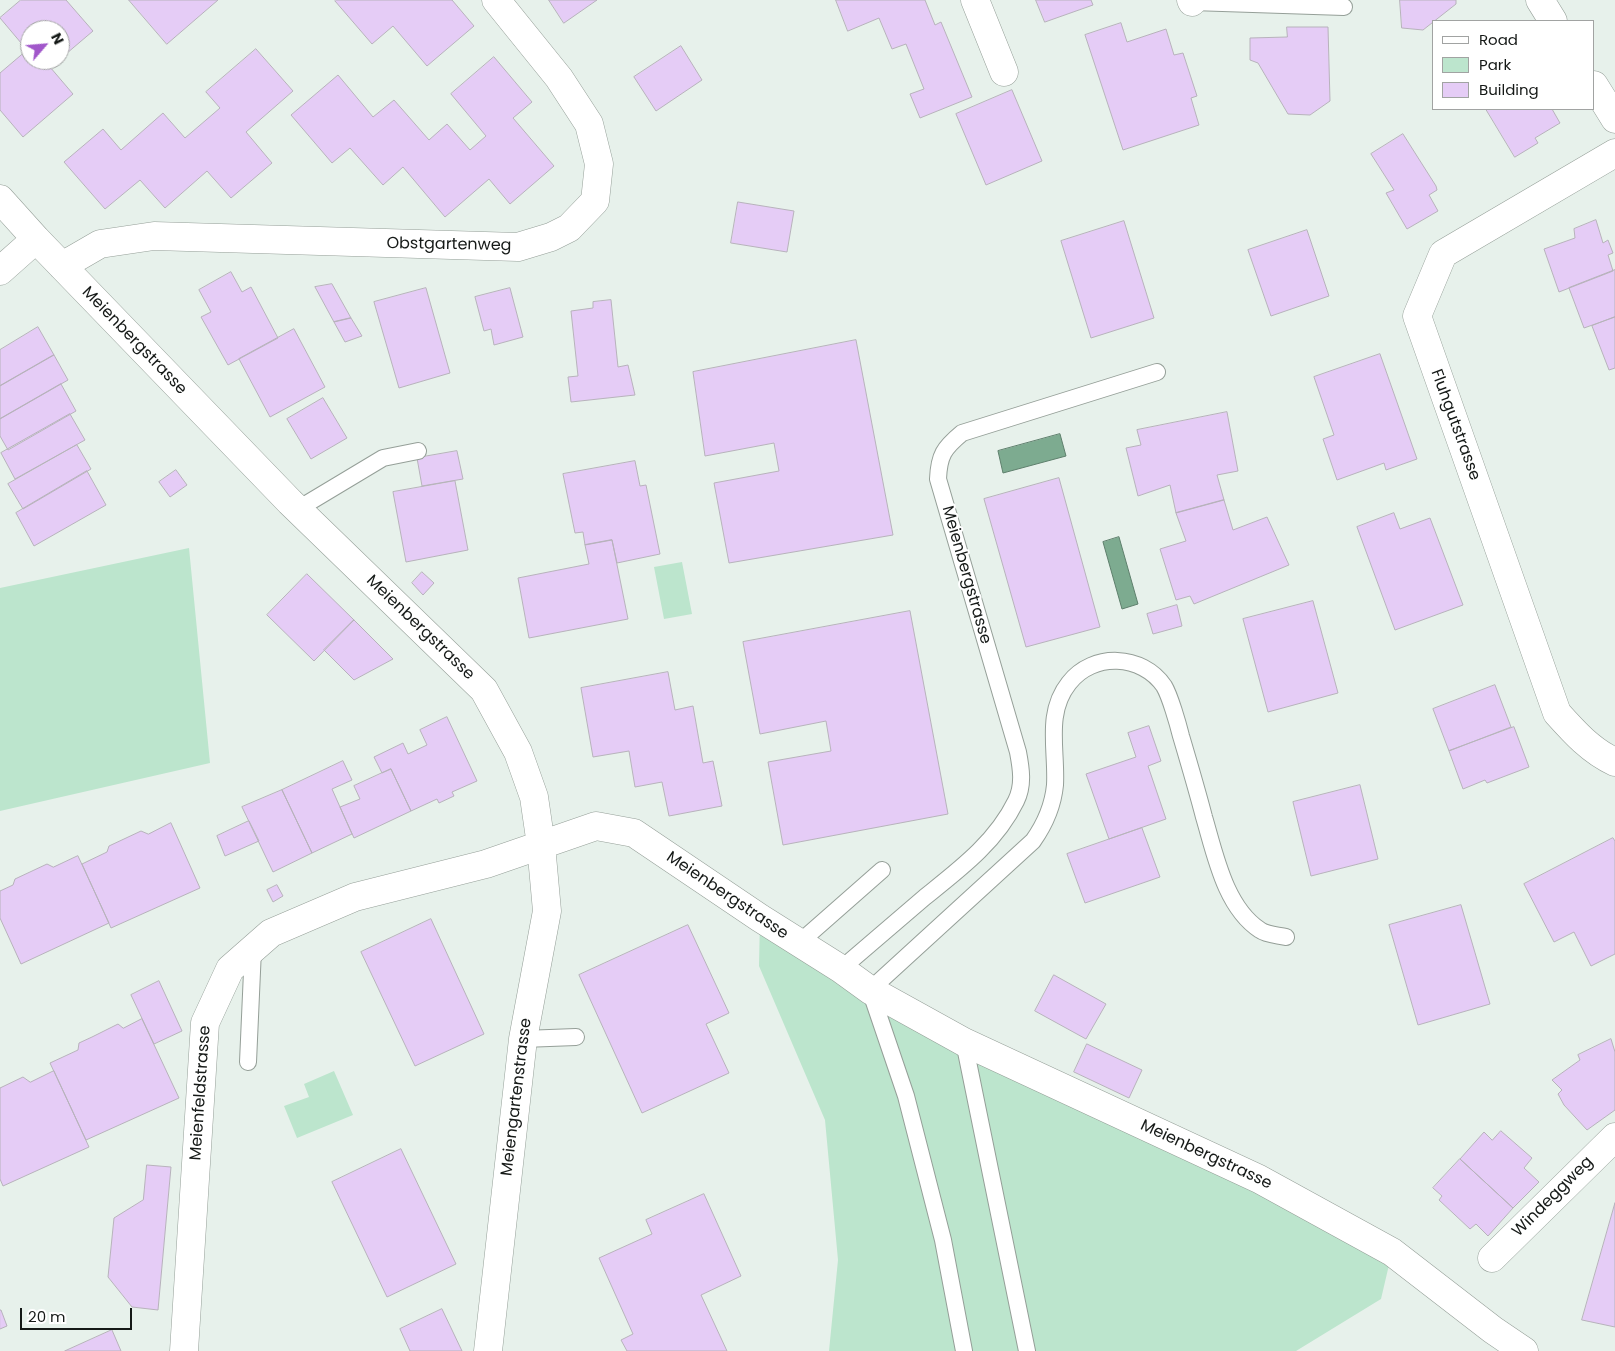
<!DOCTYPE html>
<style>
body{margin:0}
#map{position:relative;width:1615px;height:1351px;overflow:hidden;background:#e7f1eb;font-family:Poppins,sans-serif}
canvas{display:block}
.legend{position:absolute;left:1432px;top:20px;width:162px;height:90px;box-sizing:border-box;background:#fff;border:1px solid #a1a3a2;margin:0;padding:6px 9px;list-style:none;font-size:15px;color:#151917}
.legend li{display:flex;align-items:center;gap:10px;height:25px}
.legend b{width:25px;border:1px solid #a1a3a2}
.north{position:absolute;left:20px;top:20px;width:50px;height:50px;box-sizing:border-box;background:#fff;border:1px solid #a1a3a2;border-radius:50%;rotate:63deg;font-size:14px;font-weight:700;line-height:20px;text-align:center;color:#151917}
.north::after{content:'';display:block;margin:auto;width:18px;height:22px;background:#a157ca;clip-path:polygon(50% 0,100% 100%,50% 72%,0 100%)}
.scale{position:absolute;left:20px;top:1308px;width:112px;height:22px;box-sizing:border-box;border:2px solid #151917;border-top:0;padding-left:6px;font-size:15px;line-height:18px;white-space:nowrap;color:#151917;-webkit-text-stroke:4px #fff;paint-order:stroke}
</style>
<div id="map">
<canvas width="1615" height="1351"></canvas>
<ul class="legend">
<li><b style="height:6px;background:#fff"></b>Road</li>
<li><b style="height:14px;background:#bce5cd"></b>Park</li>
<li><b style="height:14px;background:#e5ccf6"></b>Building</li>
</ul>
<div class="north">N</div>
<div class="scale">20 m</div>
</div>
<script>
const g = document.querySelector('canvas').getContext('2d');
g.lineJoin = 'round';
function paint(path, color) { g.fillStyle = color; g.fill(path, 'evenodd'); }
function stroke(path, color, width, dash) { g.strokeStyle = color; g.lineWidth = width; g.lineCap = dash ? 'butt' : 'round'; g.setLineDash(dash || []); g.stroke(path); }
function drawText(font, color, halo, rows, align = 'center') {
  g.font = font + ' Poppins,sans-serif'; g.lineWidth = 4; g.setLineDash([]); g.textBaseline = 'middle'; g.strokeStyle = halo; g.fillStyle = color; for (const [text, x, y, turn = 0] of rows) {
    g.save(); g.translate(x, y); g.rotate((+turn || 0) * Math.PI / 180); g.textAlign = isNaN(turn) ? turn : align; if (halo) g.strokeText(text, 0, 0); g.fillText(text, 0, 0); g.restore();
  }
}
paint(new Path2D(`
 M189 548 210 763 0 811V588Z
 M682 562 692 614 664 619 654 567Z
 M760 918 799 943 1392 1252 1381 1299 1296 1351H829L838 1260 825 1120 759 966Z
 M334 1071 353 1115 297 1138 284 1106 309 1097 304 1084Z`), '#bce5cd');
const water = new Path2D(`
 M1060 434 1066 456 1003 473 998 451Z
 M1119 537 1138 604 1122 609 1103 542Z`);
paint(water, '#7dab90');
stroke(water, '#5e7f6c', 1);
const building = new Path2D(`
 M21 0H66L93 31 60 59V30H30V60H58L50 67 73 94 23 137 0 110V73L27 50 0 18Z
 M129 0H218L167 44Z
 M336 0H452L474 26 427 66 393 26 372 44 335 1Z
 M549 0H597L564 23Z
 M836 0H925L935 25 941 22 972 97 920 118 910 94 924 89 906 44 892 49 879 18 848 31Z
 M1036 0H1091L1093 5 1045 22Z
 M1400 0H1456V4L1423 30 1402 28Z
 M1121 23 1127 42 1166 29 1174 55 1183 53 1197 96 1191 98 1199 125 1123 150 1085 35Z
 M1287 27H1328L1330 101 1310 115 1288 114 1258 63 1250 60V38L1287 37Z
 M681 46 702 80 656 111 634 77Z
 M256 49 293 91 246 132 272 163 231 198 207 171 165 208 140 180 105 209 64 162 103 129 121 150 163 113 185 138 220 108 206 92Z
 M494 57 532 102 513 118 554 166 510 204 489 179 445 217 403 167 383 185 350 148 332 163 291 115 338 75 373 117 394 100 429 140 447 124 470 150 486 136 451 94Z
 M1012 90 1042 161 986 185 956 114Z
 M1486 109H1552L1560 123 1535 138 1538 143 1515 157Z
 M1403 134 1436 186 1437 190 1429 195 1438 211 1407 229 1386 193 1394 190 1371 154Z
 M738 202 794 211 787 252 731 243Z
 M1596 220 1603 243 1608 240 1613 253 1608 255 1613 271 1559 292 1544 249 1575 238 1574 229Z
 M1124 221 1154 318 1091 338 1061 241Z
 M1307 230 1329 296 1271 316 1248 250Z
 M1615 270V317L1584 328 1569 288Z
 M231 272 242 292 251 287 278 338 228 365 201 317 211 312 199 290Z
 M332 284 351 318 334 322 315 287Z
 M426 288 450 373 399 388 374 302Z
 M510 288 523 337 494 345 491 329 484 331 475 297Z
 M611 300 618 367 628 365 635 395 571 402 568 377 578 376 571 311 593 308V302Z
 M1615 317V368L1609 370 1592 326Z
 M351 318 362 336 345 342 334 322Z
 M38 327 54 355 0 386V350Z
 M294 329 325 387 270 417 239 359Z
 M856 340 893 535 729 563 714 483 779 471 774 443 705 456 693 372Z
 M1380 354 1417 459 1386 470 1384 463 1337 480 1323 439 1334 435 1314 377Z
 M54 355 68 380 0 419V386Z
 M61 384 76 411 8 450 0 436V419Z
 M323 398 347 438 311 459 287 419Z
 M1227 412 1238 471 1217 475 1224 500 1176 513 1170 485 1138 496 1126 448 1141 445 1137 430Z
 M70 414 85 440 15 479 1 453Z
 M77 445 91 469 23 509 8 484Z
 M457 451 463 479 422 486 417 458Z
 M635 461 640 486 646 485 660 554 617 563 612 540 585 545 583 532 575 533 563 474Z
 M176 470 187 485 170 497 159 482Z
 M87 471 106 505 34 546 16 513Z
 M1059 478 1100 627 1026 647 984 499Z
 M455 481 468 550 406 562 393 492Z
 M1224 500 1233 530 1267 517 1289 565 1194 604 1190 596 1176 600 1160 549 1186 541 1176 513Z
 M1394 513 1400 529 1430 518 1463 605 1395 630 1357 527Z
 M612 540 628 619 529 638 518 578 589 564 585 545Z
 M422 572 434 583 423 595 412 583Z
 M307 574 354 620 314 661 267 615Z
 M1313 601 1338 693 1268 712 1243 619Z
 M1177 605 1182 626 1153 634 1147 614Z
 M910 611 948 814 783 845 768 762 831 751 826 721 760 734 743 642Z
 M354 620 393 659 354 680 324 650Z
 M668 672 675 710 693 706 703 763 713 761 722 806 669 816 662 782 635 787 629 751 593 757 581 688Z
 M1495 685 1511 727 1449 751 1433 709Z
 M447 717 477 781 452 792 454 796 439 803 437 799 411 811 391 769 382 773 374 757 403 743 408 754 427 745 420 730Z
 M1149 726 1161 761 1148 766 1166 819 1109 839 1086 774 1136 757 1128 733Z
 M1514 727 1529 767 1487 783 1485 780 1463 789 1449 751Z
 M343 761 352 780 332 789 352 834 312 853 282 790Z
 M391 769 411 811 354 838 340 807 360 799 354 786Z
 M1360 785 1378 859 1311 876 1293 802Z
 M282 790 312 853 273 872 242 807Z
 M249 821 259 841 225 856 217 836Z
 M171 823 200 888 111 928 82 864 107 852 109 846 141 831 148 834Z
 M1142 828 1160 877 1085 903 1067 854Z
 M1613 838 1615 841V954L1591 966 1574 932 1554 942 1524 884Z
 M78 856 109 923 21 964 0 918V891L13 885 15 879 47 864 53 867Z
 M277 885 283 896 273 902 267 890Z
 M1461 905 1490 1004 1418 1025 1389 925Z
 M431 919 484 1034 415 1066 361 952Z
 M688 925 729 1013 706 1024 729 1073 642 1113 579 975Z
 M1054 975 1106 1004 1086 1039 1035 1011Z
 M159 981 182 1031 154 1044 131 995Z
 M142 1019 179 1098 86 1140 50 1063 78 1050 79 1043 92 1037 118 1024 123 1028Z
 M1611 1039 1615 1052V1110L1587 1130 1564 1105 1558 1094 1562 1090 1552 1080 1580 1060 1578 1055Z
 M1087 1044 1142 1070 1129 1098 1074 1072Z
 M54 1071 89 1147 3 1186 0 1179V1088L23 1077 30 1082Z
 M1501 1131 1532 1158 1524 1168 1539 1182 1513 1208 1460 1159 1484 1132 1492 1140Z
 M401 1149 456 1264 387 1297 332 1182Z
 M1460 1159 1513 1208 1488 1236 1476 1224 1470 1229 1439 1200 1442 1196 1433 1188Z
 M147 1165 171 1167 158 1310 132 1307 108 1277 114 1218 143 1200Z
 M704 1194 741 1276 701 1295 727 1351H627L621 1340 633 1334 599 1258 652 1234 646 1220Z
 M1615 1203V1327L1582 1320Z
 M442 1309 462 1351H410L400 1329Z
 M0 1310H1L7 1326 0 1329Z
 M112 1330 121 1351H65Z`);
paint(building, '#e5ccf6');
stroke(building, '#b7b2bb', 1);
const lane = new Path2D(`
 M1192 2 1344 7
 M298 509 383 458 418 451
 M799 943 882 870
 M841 969C869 945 897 921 925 897 960 869 996 842 1016 801 1024 785 1021 768 1018 752L938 479C939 455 944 448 962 433L1157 372
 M523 1039 576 1037
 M964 1042 1027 1351
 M248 1062 253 949
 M964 1351 943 1240 906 1096 870 990 1033 841C1045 824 1053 806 1055 785 1057 750 1045 713 1069 683 1093 652 1142 654 1164 686 1170 696 1178 724 1181 736 1189 763 1197 790 1204 817 1215 854 1225 907 1260 930 1267 935 1278 935 1286 937`);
const street = new Path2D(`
 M975 0 1004 72
 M1191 0 1192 2
 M1540 0 1553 21
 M1594 85 1615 119
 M1615 153 1443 254 1417 316 1557 713C1574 732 1591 751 1615 762
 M0 199 36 239 290 502 484 690 518 752 534 797 541 845 547 911 523 1039 488 1351
 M62 266 100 244 154 236 518 247 551 237 569 228 595 201 599 164 589 124 559 78 496 0
 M0 271 36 239
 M1492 1258 1615 1137
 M184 1351 205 1023 230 969 271 933 355 897 486 864 596 826 634 833 760 918 841 969 870 990 964 1042 1259 1179 1392 1252 1493 1330 1524 1351`);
stroke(lane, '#959f98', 18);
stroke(street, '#959f98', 29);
stroke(lane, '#fff', 16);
stroke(street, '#fff', 28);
drawText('16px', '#151917', '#fff', [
 ["Obstgartenweg",449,245,1],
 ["Meienbergstrasse",134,341,46],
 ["Fluhgutstrasse",1455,425,70],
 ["Meienbergstrasse",966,575,74],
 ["Meienbergstrasse",420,628,44],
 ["Meienbergstrasse",727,896,34],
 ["Meienfeldstrasse",201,1093,-86],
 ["Meiengartenstrasse",517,1097,-83],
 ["Meienbergstrasse",1206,1155,25],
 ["Windeggweg",1553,1197,-45]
]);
</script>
